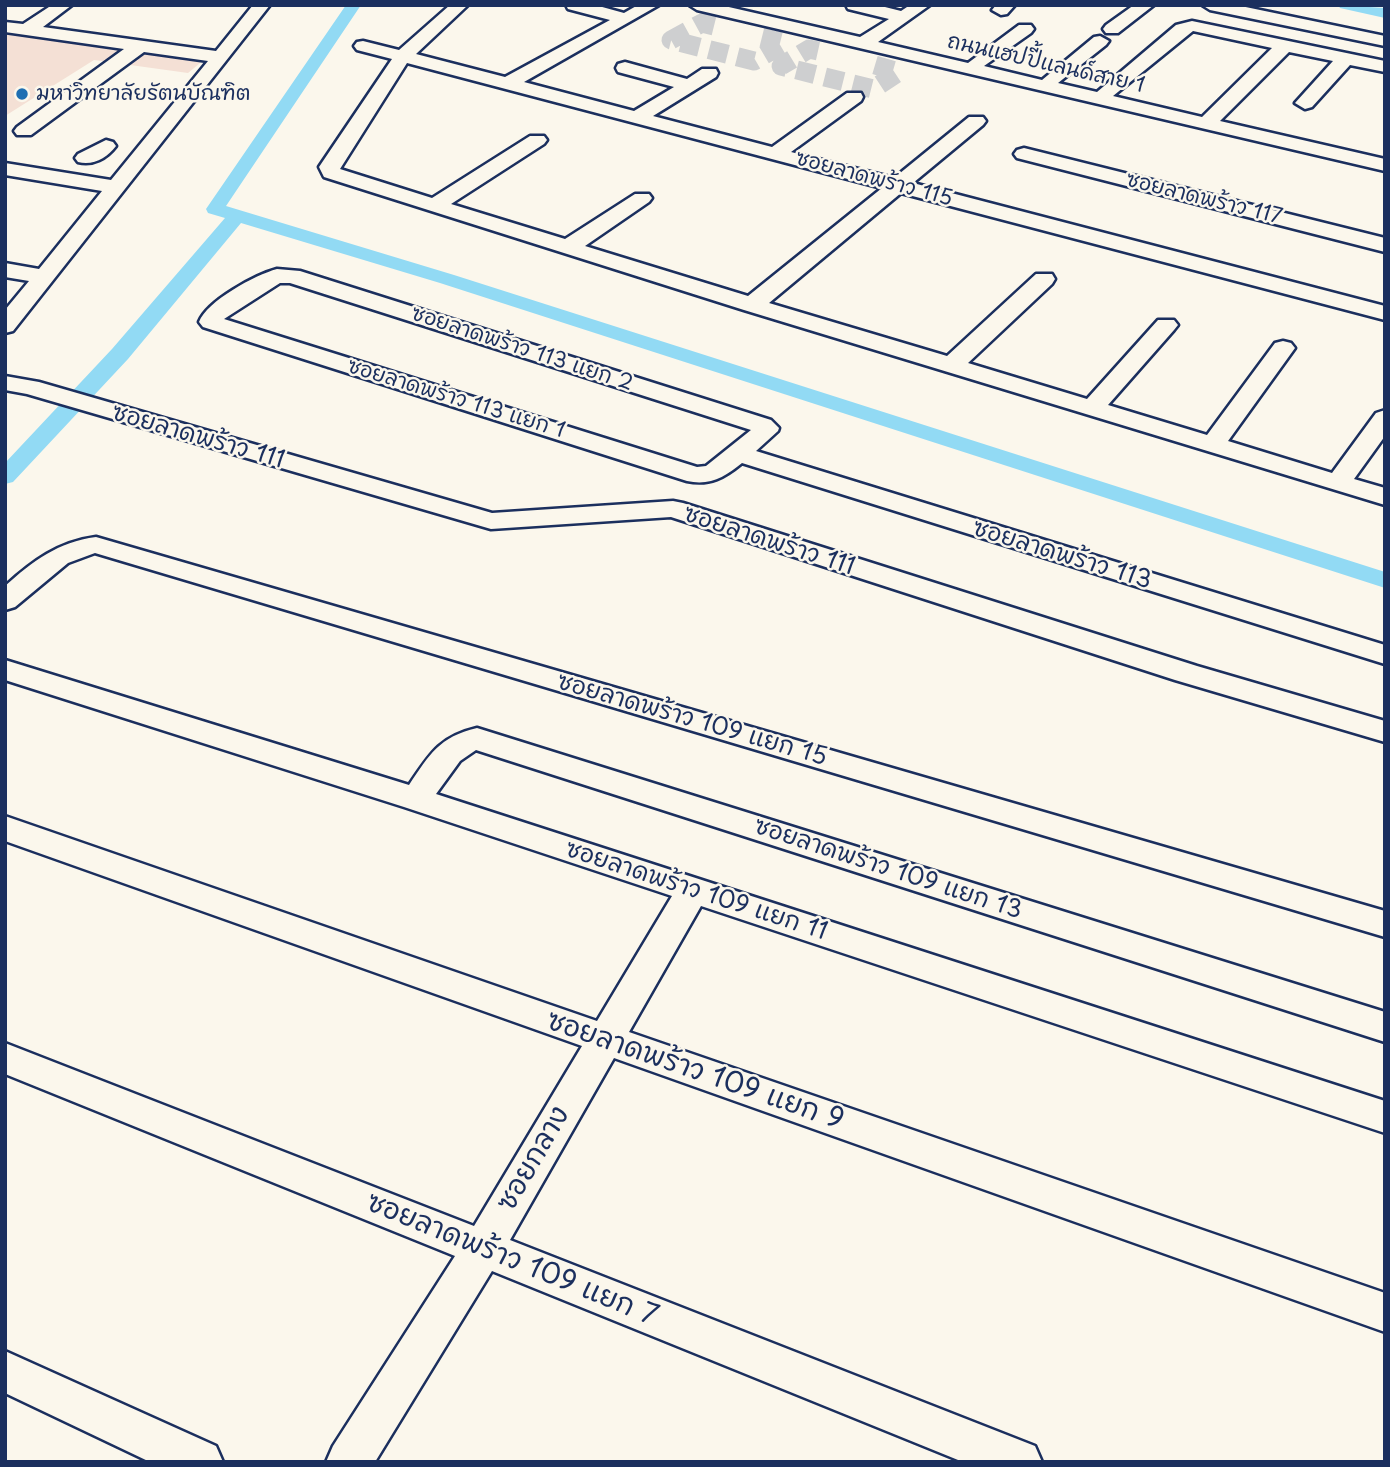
<!DOCTYPE html>
<meta charset="utf-8">
<style>
body{margin:0}
#map{position:relative;width:1390px;height:1467px;overflow:hidden;background:#fbf7ec;font-family:"Playpen Sans",sans-serif}
canvas{display:block}
.frame{position:absolute;inset:0;border:7px solid #1b2f5e;pointer-events:none}
</style>
<div id="map">
<canvas width="1390" height="1467"></canvas>
<div class="frame"></div>
</div>
<script>
const g = document.querySelector('canvas').getContext('2d');
g.lineJoin = 'round';
function paint(path, color) { g.fillStyle = color; g.fill(path, 'evenodd'); }
function stroke(path, color, width, dash) { g.strokeStyle = color; g.lineWidth = width; g.lineCap = dash ? 'butt' : 'round'; g.setLineDash(dash || []); g.stroke(path); }
function drawText(font, color, halo, rows, align = 'center') {
  g.font = font + ' "Playpen Sans","Playpen Sans Thai",sans-serif'; g.lineWidth = 5; g.setLineDash([]); g.textBaseline = 'middle'; g.strokeStyle = halo; g.fillStyle = color; for (const [text, x, y, turn = 0] of rows) {
    g.save(); g.translate(x, y); g.rotate((+turn || 0) * Math.PI / 180); g.textAlign = isNaN(turn) ? turn : align; if (halo) g.strokeText(text, 0, 0); g.fillText(text, 0, 0); g.restore();
  }
}
paint(new Path2D(`
 M5 32 205 59 188 73 94 60 5 116Z`), '#f4e0d5');
paint(new Path2D(`
 M346 5H361L226 206 454 275 1385 572V588L440 283 241 223 128 359 13 482 5 484V463L112 349 225 218 208 213 206 209Z
 M1338 5 1385 8V18L1340 8Z`), '#92daf4');
stroke(new Path2D(`
 M714 26 702 23 671 40 754 61 785 43 757 36
 M818 51 809 49 781 66 873 89 899 72 875 65`), '#cecfd0', 19, [19, 10]);
const minor = new Path2D(`
 M52 5H72L43 27 216 51 253 5H270L13 331 5 333V310L29 281 5 277V263L39 269 102 191 5 175V163L111 180 208 61 144 52 31 135H17L14 131 17 127 124 49 5 32V22L23 24Z
 M450 5H468L416 54 505 77 610 20 568 9 566 5H595L624 13 638 5H659L524 82 634 111 674 87 618 72 616 68 618 64 625 62 687 79 702 69H716L718 73 716 77 653 116 772 147 847 93H861L863 97 861 101 791 152 894 178 969 117H983L986 121 983 125 913 183 1385 306V320L901 193 769 303 947 356 1036 274H1052L1055 279 1052 284 968 363 1087 399 1158 320H1174L1178 325 1174 330 1108 405 1207 435 1275 343 1283 341 1291 343 1295 348 1228 441 1332 473 1376 413 1385 410V436L1354 479 1385 488V505L744 310 324 177 319 167 392 59 357 50 354 46 357 42 363 41 399 50ZM407 63 882 188 748 296 585 246 649 202 652 198 649 194H635L565 239 451 204 544 144 547 140 544 136H530L432 198 340 169Z
 M689 5H720L860 37 889 19 848 9 846 5H877L901 11 910 5H930L878 42 968 63 1019 25H1031L1034 29 1031 33 984 66 1042 80 1094 37 1100 36 1109 41 1106 45 1058 83 1097 92 1176 25 1192 21 1385 61V72L1350 65 1312 107 1305 109 1295 103 1333 61 1289 52 1220 121 1385 159V171L697 10ZM1193 31 1272 48 1202 117 1113 96Z
 M996 5H1015L1007 14 1001 15 992 10Z
 M1134 5H1154L1118 33H1106L1103 29 1106 25Z
 M1202 5H1236L1385 36V46L1210 10Z
 M106 140 113 142 116 146C107 158 93 166 78 162L75 158 78 154Z
 M1024 148 1385 238V252L1017 158 1014 154 1017 150Z
 M277 269 300 271 771 420 779 428 778 431 756 451 1385 645V664L742 463C725 477 710 486 687 481L203 327 199 322C207 301 255 275 277 269ZM280 283H290L751 430 706 466 697 467 224 319Z
 M5 376 39 382 492 513 673 501 683 503 1197 666 1385 721V742L1175 680 671 517 491 529 27 394 5 390Z
 M96 537 1385 911V937L95 553 68 563 15 607 5 610V586C33 561 58 542 96 537Z
 M5 660 409 785C430 754 439 737 477 728L1385 1012V1042L476 750 460 761 436 794 1385 1101V1133L701 906 629 1032 1385 1293V1332L614 1058 510 1240 1035 1446 1042 1462H963L492 1271 375 1462H326L333 1446 455 1256 5 1074V1043L474 1226 582 1046 5 841V816L597 1021 672 896 404 807 5 680Z
 M5 1351 216 1446 223 1462H150L5 1393Z`);
stroke(minor, '#1b2f5e', 5);
paint(minor, '#fbf7ec');
for (const [x, y, r, color] of [
 [22,94,7,"#1f6fb2"]
]) { const dot = new Path2D(); dot.arc(x, y, r, 0, 2 * Math.PI); g.fillStyle = color; g.fill(dot); stroke(dot, '#fbf7ec', 2.5); }
drawText('21px', '#1b2f5e', '#fbf7ec', [
 ["ถนนแฮปปี้แลนด์สาย 1",1046,64,13],
 ["ซอยลาดพร้าว 115",874,179,15],
 ["ซอยลาดพร้าว 117",1204,199,14],
 ["ซอยลาดพร้าว 113 แยก 2",522,349,18],
 ["ซอยลาดพร้าว 113 แยก 1",456,399,17]
]);
drawText('21px', '#1b2f5e', '#fbf7ec', [
 ["มหาวิทยาลัยรัตนบัณฑิต",36,94]
], 'left');
drawText('24px', '#1b2f5e', '#fbf7ec', [
 ["ซอยลาดพร้าว 111",198,437,16],
 ["ซอยลาดพร้าว 111",769,541,18],
 ["ซอยลาดพร้าว 113",1062,555,17],
 ["ซอยลาดพร้าว 109 แยก 15",692,720,16],
 ["ซอยลาดพร้าว 109 แยก 13",888,869,18],
 ["ซอยลาดพร้าว 109 แยก 11",696,891,18]
]);
drawText('28px', '#1b2f5e', '#fbf7ec', [
 ["ซอยลาดพร้าว 109 แยก 9",695,1071,19],
 ["ซอยกลาง",534,1159,-60],
 ["ซอยลาดพร้าว 109 แยก 7",512,1260,22]
]);
</script>
